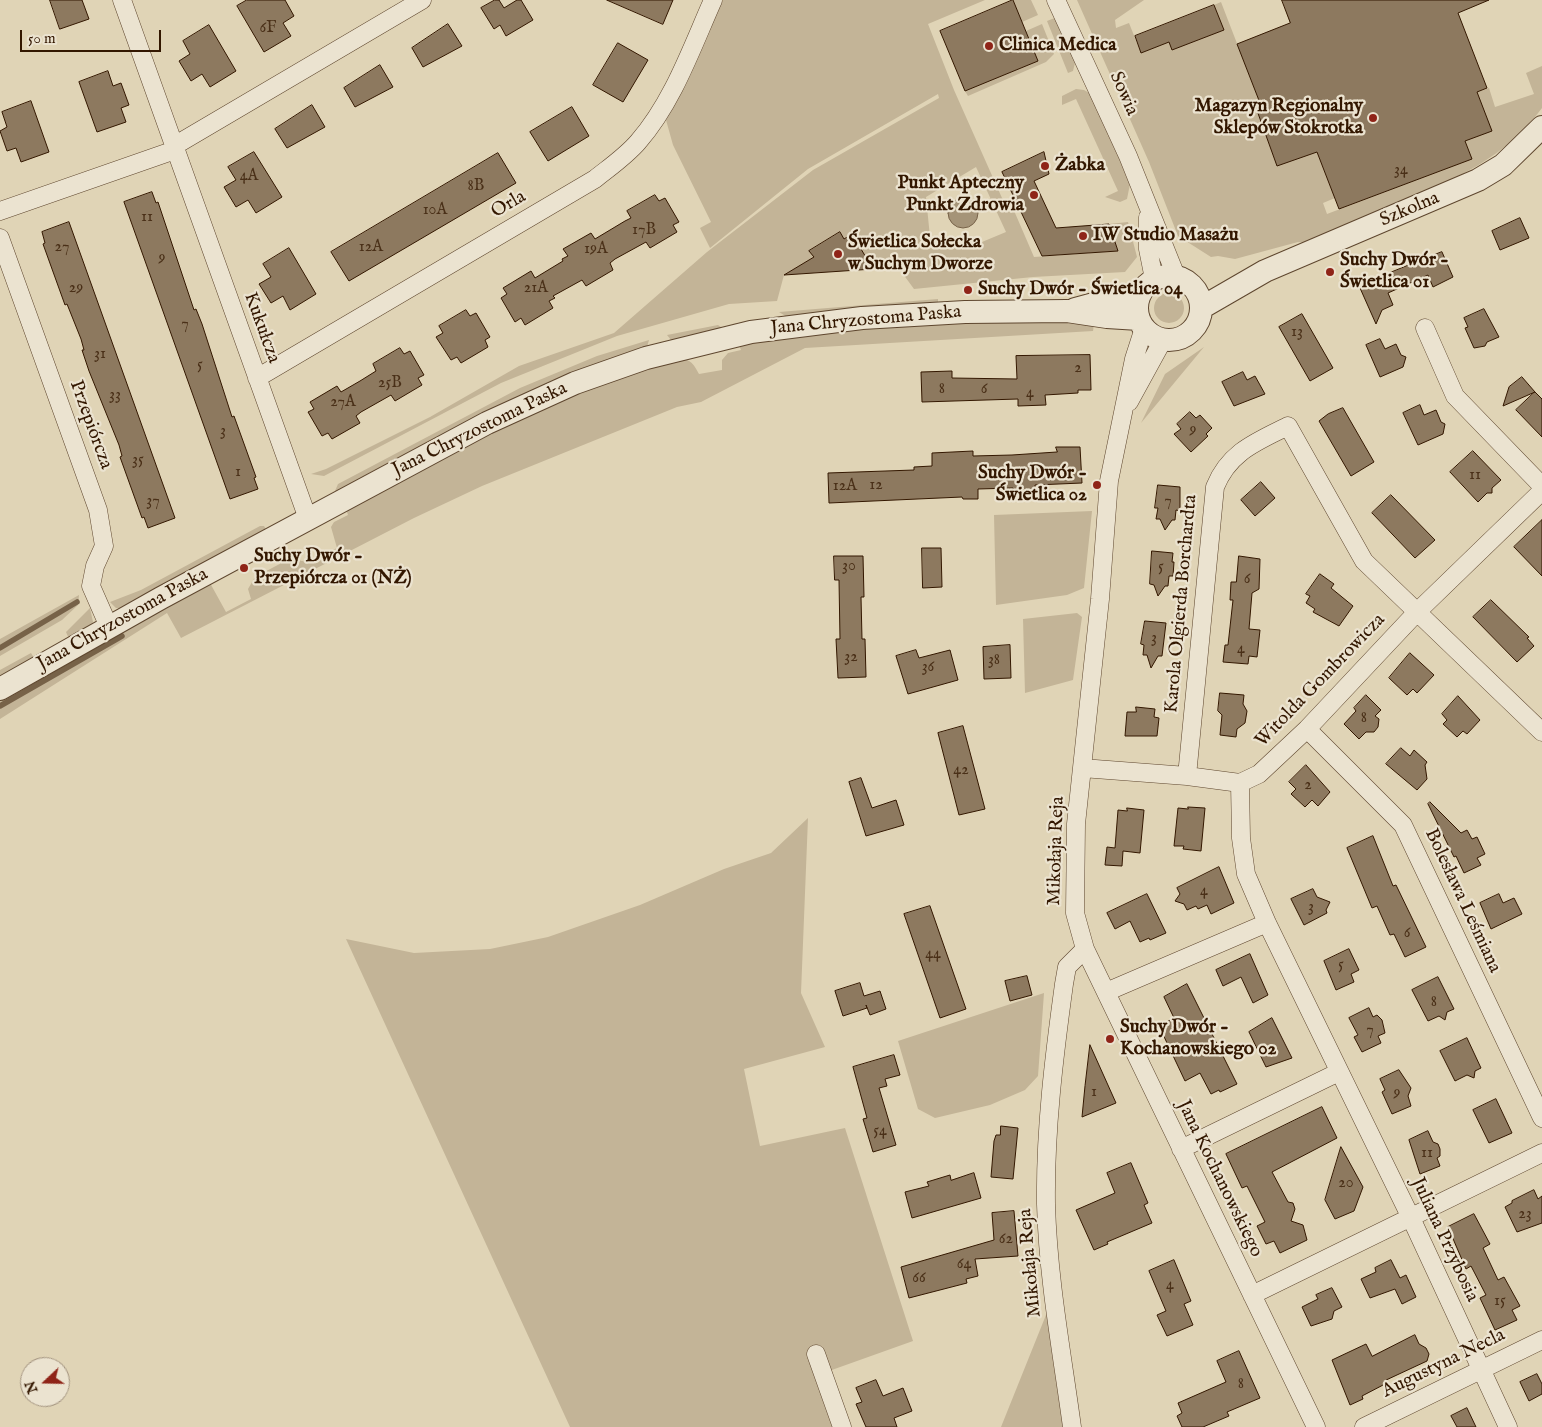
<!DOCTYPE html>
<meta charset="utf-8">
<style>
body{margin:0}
#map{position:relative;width:1542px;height:1427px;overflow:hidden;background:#e0d4b6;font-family:"IM FELL English",serif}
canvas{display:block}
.north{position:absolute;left:20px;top:1357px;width:50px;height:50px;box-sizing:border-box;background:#ebe3d0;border:1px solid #a1917d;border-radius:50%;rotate:249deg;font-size:14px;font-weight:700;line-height:20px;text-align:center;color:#331700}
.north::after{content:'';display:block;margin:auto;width:18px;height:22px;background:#8f2418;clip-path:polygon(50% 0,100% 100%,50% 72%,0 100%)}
.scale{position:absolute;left:20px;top:30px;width:141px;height:22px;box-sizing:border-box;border:2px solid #331700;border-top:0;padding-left:6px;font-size:15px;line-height:18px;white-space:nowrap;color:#331700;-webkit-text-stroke:4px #ebe3d0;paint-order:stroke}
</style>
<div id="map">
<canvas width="1542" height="1427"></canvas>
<div class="north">N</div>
<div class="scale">50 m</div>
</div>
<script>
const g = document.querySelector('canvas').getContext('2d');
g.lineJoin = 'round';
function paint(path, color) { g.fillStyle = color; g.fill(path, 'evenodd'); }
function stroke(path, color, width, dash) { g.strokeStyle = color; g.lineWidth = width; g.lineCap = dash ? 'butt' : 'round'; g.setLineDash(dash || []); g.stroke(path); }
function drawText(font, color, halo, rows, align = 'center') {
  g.font = font + ' "IM FELL English",serif'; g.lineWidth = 4.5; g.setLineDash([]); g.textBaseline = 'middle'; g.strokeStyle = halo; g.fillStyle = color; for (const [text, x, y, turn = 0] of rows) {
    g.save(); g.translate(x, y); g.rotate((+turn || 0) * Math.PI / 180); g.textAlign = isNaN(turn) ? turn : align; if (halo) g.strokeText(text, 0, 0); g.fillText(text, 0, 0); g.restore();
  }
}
paint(new Path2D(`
 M723 0H985L928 24 954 90 1006 207 1012 206 1034 257 1118 251 1109 224 1128 222 1137 257 1125 272 1033 277 914 289 892 259 884 266 873 269 852 234 844 239 839 232 810 250 814 257 784 275 777 301 729 304 617 336 501 383 324 476 311 474 326 469 430 417 519 366 614 333 707 252 813 170 939 98 938 94 808 169 710 248 700 228 711 222 673 145 666 120ZM976 167 1006 232 970 247 930 237 926 197Z
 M1013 0H1031L1038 15 1022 22Z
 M1077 0H1144L1115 20 1116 28 1129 23 1141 53 1169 42 1172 50 1224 30 1214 5 1221 2 1260 103 1255 105 1277 165 1317 152 1335 198 1323 203 1327 214 1472 159 1465 141 1491 131 1477 92 1489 88 1495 107 1534 94 1526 73 1542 66V108C1505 158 1456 179 1401 202 1369 216 1338 230 1306 243L1298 242 1235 259 1218 256 1211 257 1178 236 1149 162Z
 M1057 17 1075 63 1073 71 1068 73 1047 21Z
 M1042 24 1054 54 1046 62 968 96 965 91 1038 61 1026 31Z
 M1076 89 1084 90 1091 94 1118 153 1130 184 1127 199 1120 202 1105 197 1118 191 1076 99 1062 105V96Z
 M1154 308a15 15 0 1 1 30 0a15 15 0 1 1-30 0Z
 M938 299V304L787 317 779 312Z
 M1041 321 1094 325 1093 331 805 348 701 402 677 407 482 486 414 518 181 638 167 613 0 719V701L127 627 210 583 226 612 251 599 248 589 255 577 291 558 302 561 313 559 337 548 331 527 334 522 348 515 346 509 488 432 564 398 677 359C689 357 694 364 699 374L722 370V360L728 353 741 350 739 345 876 327Z
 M718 325 724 329 676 340H671L667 335Z
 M649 340 647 347 337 493 335 491 338 484 520 388 597 356Z
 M1204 347 1141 423 1165 374Z
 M1092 511 1084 588 1067 595 996 605 994 515Z
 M260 526H264L267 531 122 608H116L110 602 141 590Z
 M79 595 78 605 62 620 0 656V639Z
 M90 608 93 622 89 628 69 639 66 632Z
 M1077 613 1082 617 1073 680 1025 693 1023 619Z
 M31 653 34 658 0 678V670Z
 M808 818 801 993 825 1047 744 1069 760 1146 845 1128 913 1341 815 1376 835 1427H570L346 939 414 953 490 949 548 937 640 905 724 869 771 853Z
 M1044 993 1038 1076 1025 1090 990 1105 935 1118 918 1109 898 1041Z
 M1048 1310 1064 1427H1001Z`), '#c3b497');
const water = new Path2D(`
 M948 213a15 15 0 1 1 30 0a15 15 0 1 1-30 0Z`);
paint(water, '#a59478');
stroke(water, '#776248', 1);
stroke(new Path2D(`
 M0 648 77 602
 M0 706 122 636`), '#776248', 5.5);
const building = new Path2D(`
 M50 0H82L89 19 60 29Z
 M247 0H285L294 16 283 23 291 36 264 52 237 6Z
 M495 0H499L504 8 517 0H521L533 20 506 36 500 25 494 29 481 8Z
 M607 0H673L663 24Z
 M1013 0 1038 61 965 91 940 31Z
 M1282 0H1489L1458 13 1487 88 1477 92 1492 131 1465 141 1472 159 1339 209 1317 152 1277 166 1255 105 1260 103 1237 44 1290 23Z
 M1214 5 1224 30 1172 50 1169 42 1141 53 1135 36Z
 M448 24 462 46 423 67 412 48Z
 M209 25 236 71 210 87 202 74 191 81 179 61 190 54 183 41Z
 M618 43 648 60 623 102 593 85Z
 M380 65 393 87 355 107 344 88Z
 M108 71 113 86 121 83 129 105 121 108 126 122 97 132 79 82Z
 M31 101 49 152 21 162 16 148 7 151 0 131 7 127 2 112Z
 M312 105 325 127 287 148 275 129Z
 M572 107 589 136 548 161 530 132Z
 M254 152 282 197 256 213 248 200 236 207 224 187 236 180 228 167Z
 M1044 152 1049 174 1034 181 1056 228 1109 224 1118 251 1042 256 1002 172Z
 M498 153 516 183 349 281 331 252Z
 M152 192 156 203 158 202 194 310 196 309 202 324 232 417 234 416 256 477 254 478 258 489 230 499 124 202Z
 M655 195 659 201 665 198 679 222 673 225 677 232 650 248 646 242 615 259 610 263 613 270 586 286 582 280 553 296 555 298 549 301 553 308 525 325 521 318 515 322 501 298 507 294 503 288 531 271 535 278 563 261 562 259 568 256 563 249 591 233 595 239 625 221 631 218 627 211Z
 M1520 218 1529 238 1500 250 1492 231Z
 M69 222 175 518 148 528 144 517 142 518 120 457 122 456 119 445 89 371 82 350H84L81 339 67 304 65 305 43 244 45 243 42 232Z
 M840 232 844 239 852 234 873 269 784 275 814 257 809 251Z
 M289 248 316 294 290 310 283 296 271 303 259 284 271 277 263 264Z
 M1442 252 1453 277 1433 287 1428 275 1388 293 1393 305 1382 310 1376 324 1360 288 1381 279 1380 277Z
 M1484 309 1499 337 1487 342 1485 346 1474 348 1465 328 1468 327 1464 318Z
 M466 310 470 316 476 313 490 337 485 340 488 347 461 363 457 357 451 360 436 337 443 333 439 326Z
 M1302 314 1333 368 1310 381 1279 327Z
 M1380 339 1385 349 1396 344 1401 355 1406 357 1403 367 1380 377 1366 345Z
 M400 348 404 354 410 351 424 375 418 378 422 385 395 401 391 395 361 412 356 416 360 423 332 439 328 433 322 436 308 412 314 409 310 402 337 386 341 392 360 381 376 371 373 364Z
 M1090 355 1091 390H1078V393L1045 395 1046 405 1018 406V399L922 402 921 372 952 371V378L1017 379 1016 356Z
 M1243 372 1247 380 1255 376 1265 394 1234 406 1222 382Z
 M1522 377 1535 392 1503 406 1509 387Z
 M1535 392 1542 399V437L1516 410Z
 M1420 405 1424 415 1436 410 1441 422 1445 424 1443 434 1418 445 1403 413Z
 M1343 408 1374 462 1351 476 1319 421 1328 414Z
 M1190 412 1196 418 1200 415 1212 428 1206 434 1208 436 1191 452 1174 434 1181 429 1177 424Z
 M1056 447H1080L1082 483 1035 485V495L1020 496V490L1013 491V488L978 489V499H963L962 497 829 503 828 473 914 470V467L932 466V453L973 451V456L1012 455 1057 452Z
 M1473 451 1501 480 1492 488V493H1487L1478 502 1450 472Z
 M1261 482 1275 498 1255 516 1241 500Z
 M1158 485 1180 487V511L1176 510 1175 520H1172L1165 530 1160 519H1156L1158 508H1155Z
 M1391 495 1435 540 1415 558 1372 513Z
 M1542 520V576L1514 547Z
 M922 548H941L942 587 923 588Z
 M1152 551 1173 553 1172 562H1174L1173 576H1169L1168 586H1165L1158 596 1154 585 1150 584Z
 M834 556H863L864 597H861L862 639H865L866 677 838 678 836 639H840L839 580H835Z
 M1239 556 1260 559 1259 589 1252 593 1249 629 1260 630 1257 657 1249 656 1248 664 1223 662 1225 645H1228L1233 600H1230L1231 582H1236Z
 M1320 574 1334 584 1331 588 1353 606 1339 626 1313 612 1315 609 1306 603 1310 596 1306 594Z
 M1491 600 1529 637 1527 638 1534 646 1517 662 1473 617Z
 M1145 621 1166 623 1162 656H1158L1151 668 1147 655H1143L1144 645 1141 644Z
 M1010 645 1011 678 984 679 983 647Z
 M916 650 919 658 950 650 958 680 908 694 896 656Z
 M1410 653 1434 675 1417 693 1413 689 1407 695 1389 678Z
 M1220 693 1244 695 1243 704 1247 711 1245 723 1237 729 1236 737 1220 735 1222 715 1218 711Z
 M1366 695 1381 710 1375 716 1379 719 1378 727 1374 732H1366L1359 739 1344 724 1356 711 1354 708Z
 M1458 696 1480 720 1467 734 1463 731 1457 737 1443 724 1447 720 1442 714Z
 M1136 707 1155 709 1154 717 1159 718 1157 736H1125L1127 712H1136Z
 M963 726 985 809 959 815 938 733Z
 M1401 748 1410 756 1414 750 1427 762 1425 765 1427 779 1417 790 1386 764Z
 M1306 765 1330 792 1318 806 1312 800 1305 807 1291 794 1296 789 1289 782Z
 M861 778 872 808 896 800 904 825 866 836 849 782Z
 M1430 802 1461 833 1467 830 1472 839 1477 837 1485 854 1477 858 1481 865 1464 873 1456 856 1454 857 1428 804Z
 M1188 807 1205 808 1201 851 1183 849 1184 846H1174L1178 808 1188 809Z
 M1127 808 1144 810 1140 853 1123 851 1122 866 1105 865 1107 847 1115 848 1118 810 1127 811Z
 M1373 836 1393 886 1396 885 1426 947 1405 957 1394 934 1390 935 1377 906 1372 908 1347 848Z
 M1219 867 1234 903 1211 914 1207 905 1198 909 1196 906 1187 910 1184 904 1175 901 1180 894 1177 888Z
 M1313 889 1317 897 1330 902 1326 910 1327 913 1304 925 1291 899Z
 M1147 894 1166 933 1150 940 1149 938 1140 942 1130 921 1115 929 1107 913Z
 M1499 894 1503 903 1514 898 1522 914 1491 929 1480 903Z
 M930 906 966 1009 940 1018 904 914Z
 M1349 949 1359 970 1351 974 1354 982 1336 990 1324 961Z
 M1250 954 1268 995 1253 1003 1241 977 1223 986 1216 970Z
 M1027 976 1032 995 1010 1001 1005 981Z
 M1438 977 1454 1009 1447 1012 1445 1020 1439 1016 1428 1021 1412 990Z
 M860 983 864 996 880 991 886 1009 870 1015 866 1005 867 1008 843 1016 835 991Z
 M1187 984 1237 1084 1220 1092 1219 1090 1211 1094 1200 1073 1185 1081 1159 1026 1174 1018 1164 997Z
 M1369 1008 1373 1017 1377 1015 1382 1020 1385 1033 1378 1036 1381 1043 1362 1052 1354 1037 1358 1035 1349 1018Z
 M1272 1018 1292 1058 1266 1067 1249 1032Z
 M1467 1038 1481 1068 1475 1071 1474 1078 1467 1075 1455 1081 1440 1051Z
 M1090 1045 1116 1103 1082 1117 1085 1086Z
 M894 1055 900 1075 885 1079 887 1086 879 1088 896 1145 873 1152 863 1119 867 1118 853 1067Z
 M1399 1070 1411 1088 1408 1096 1411 1106 1392 1114 1382 1092 1385 1090 1380 1079Z
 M1496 1099 1512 1133 1489 1143 1473 1110Z
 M1322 1107 1337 1138 1272 1172 1288 1202 1293 1203 1295 1209 1291 1221 1303 1225 1307 1240 1280 1253 1274 1241 1266 1244 1257 1226 1265 1222 1247 1186 1242 1188 1226 1154Z
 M1001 1126 1018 1128 1013 1179 991 1177 994 1141 996 1135H1000Z
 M1428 1131 1433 1142 1438 1144 1440 1149V1156L1437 1158 1440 1166 1420 1174 1409 1140Z
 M1341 1147 1363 1187 1354 1211 1335 1219 1325 1200Z
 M1131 1163 1148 1203 1144 1205 1152 1223 1107 1242 1108 1244 1094 1250 1076 1210 1115 1193 1107 1173Z
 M974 1173 981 1198 912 1218 905 1192 929 1186 927 1182 950 1175 951 1180Z
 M1534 1190 1538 1199 1542 1196V1223L1517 1232 1505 1207 1512 1203V1201Z
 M1014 1211 1018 1256 975 1259 978 1276 966 1279 967 1283 909 1298 901 1267 994 1240 992 1213Z
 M1474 1214 1490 1244 1483 1248 1498 1280 1504 1277 1520 1306 1512 1310 1517 1320 1495 1330 1480 1298 1486 1295 1471 1266 1466 1269 1448 1227Z
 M1174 1260 1191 1301 1184 1304 1193 1325 1167 1336 1157 1315 1166 1311 1149 1271Z
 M1391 1260 1400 1278 1406 1275 1416 1297 1402 1304 1395 1289 1370 1298 1361 1279 1376 1272 1375 1268Z
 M1332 1288 1342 1307 1334 1311 1332 1319 1311 1326 1302 1307 1318 1299 1316 1295Z
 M1415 1335 1419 1344 1426 1348 1429 1354 1427 1361 1384 1381 1385 1384 1362 1396 1363 1399 1350 1405 1332 1360 1366 1344 1372 1356Z
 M1239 1351 1260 1398 1227 1412 1229 1416 1203 1427H1182L1177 1416 1182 1413 1178 1403 1226 1382 1217 1361Z
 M1537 1374 1542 1384V1394L1529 1401 1520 1382Z
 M876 1380 883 1396 903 1388 912 1411 894 1418 897 1427H866L856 1404 862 1402 856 1388Z
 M1467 1408 1476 1427H1457L1451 1416Z`);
paint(building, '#8d795f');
stroke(building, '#331700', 1);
const minor = new Path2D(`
 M122 0 308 519
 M1056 0 1128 156 1176 276
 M174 146 422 0
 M0 211 175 150
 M1148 217V249L1154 279
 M0 238 98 510 104 546 95 566 91 586 109 627
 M1144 328 1134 359 1109 481 1100 599 1076 824 1075 913 1085 949 1316 1427
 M1425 328 1455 396 1542 486
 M257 378 595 179C610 167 626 156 638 142 673 102 692 47 713 0
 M1129 402 1163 340
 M1307 729 1403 825 1542 1118
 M1082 768 1187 776 1240 783 1259 774 1307 729 1417 612 1542 491
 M1187 776 1215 487C1229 452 1256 442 1288 426L1364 561 1542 732
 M1240 783 1241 838 1246 874 1267 923 1411 1218 1508 1427
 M1106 992 1267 923
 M1181 1149 1339 1072
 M1252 1295 1542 1153
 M816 1354 842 1427
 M1072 1427C1062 1353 1048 1279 1046 1204 1045 1130 1054 1057 1064 984L1067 967 1085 949
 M1364 1427 1542 1340`);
const tertiary = new Path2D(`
 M1137 308a32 32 0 1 1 64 0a32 32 0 1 1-64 0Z
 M1201 308 1265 271 1478 180 1503 165 1542 127
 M1075 309 1108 300 1139 296
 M0 689 161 598 487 423 575 383 646 358 751 332 862 318 965 312 1067 311 1107 317 1139 319`);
stroke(minor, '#5e462e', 19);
stroke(tertiary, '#5e462e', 24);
stroke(minor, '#ebe3d0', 18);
stroke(tertiary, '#ebe3d0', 22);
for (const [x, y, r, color] of [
 [989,46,5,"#8f2418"],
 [1373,118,5,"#8f2418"],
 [1045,166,5,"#8f2418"],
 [1034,195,5,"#8f2418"],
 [1083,236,5,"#8f2418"],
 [838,254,5,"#8f2418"],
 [1330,272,5,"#8f2418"],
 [968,290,5,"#8f2418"],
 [1097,485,5,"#8f2418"],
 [244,568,5,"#8f2418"],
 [1110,1039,5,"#8f2418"]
]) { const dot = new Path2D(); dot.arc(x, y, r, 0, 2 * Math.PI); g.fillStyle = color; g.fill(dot); stroke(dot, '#ebe3d0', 2); }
drawText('16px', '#4a3018', null, [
 ["6F",268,29],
 ["34",1401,171],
 ["4A",249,177],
 ["8B",476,187],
 ["10A",435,211],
 ["11",147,218],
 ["17B",644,231],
 ["27",62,248],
 ["12A",371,248],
 ["19A",596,250],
 ["9",162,259],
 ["29",76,289],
 ["21A",536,289],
 ["7",185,325],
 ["13",1297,333],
 ["31",100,355],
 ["5",200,366],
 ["2",1078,369],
 ["25B",390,384],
 ["8",942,390],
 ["6",984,390],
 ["4",1030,394],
 ["33",115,396],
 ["27A",343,403],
 ["9",1193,431],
 ["3",223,432],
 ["35",138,461],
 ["1",238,473],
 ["11",1475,476],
 ["12",876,486],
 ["12A",845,487],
 ["37",153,502],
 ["7",1168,502],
 ["30",849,567],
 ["5",1161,568],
 ["6",1247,580],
 ["3",1154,639],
 ["4",1241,650],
 ["32",851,658],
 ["38",994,661],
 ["36",928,668],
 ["8",1364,719],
 ["42",961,771],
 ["2",1308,786],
 ["4",1204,892],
 ["3",1311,908],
 ["6",1407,934],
 ["44",933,955],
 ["5",1341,966],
 ["8",1434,1003],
 ["7",1370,1031],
 ["1",1094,1093],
 ["9",1397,1094],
 ["54",880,1132],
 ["11",1427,1154],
 ["20",1346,1184],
 ["23",1525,1215],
 ["62",1006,1240],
 ["64",964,1265],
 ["66",919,1279],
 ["4",1170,1286],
 ["15",1500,1302],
 ["8",1241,1385]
]);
drawText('bold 19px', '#331700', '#ebe3d0', [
 ["Clinica Medica",999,46],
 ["Magazyn Regionalny",1363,107,"right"],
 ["Sklepów Stokrotka",1363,129,"right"],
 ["Żabka",1055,166],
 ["Punkt Apteczny",1024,184,"right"],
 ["Punkt Zdrowia",1024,206,"right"],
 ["IW Studio Masażu",1093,236],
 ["Świetlica Sołecka",848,243],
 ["w Suchym Dworze",848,265],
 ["Suchy Dwór -",1340,261],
 ["Świetlica 01",1340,283],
 ["Suchy Dwór - Świetlica 04",978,290],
 ["Suchy Dwór -",1087,474,"right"],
 ["Świetlica 02",1087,496,"right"],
 ["Suchy Dwór -",254,557],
 ["Przepiórcza 01 (NŻ)",254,579],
 ["Suchy Dwór -",1120,1028],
 ["Kochanowskiego 02",1120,1050]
], 'left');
drawText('19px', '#331700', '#ebe3d0', [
 ["Sowia",1123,94,66],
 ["Orla",509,205,-30],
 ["Szkolna",1410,210,-23],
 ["Jana Chryzostoma Paska",866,321,-5],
 ["Kukułcza",261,328,70],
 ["Przepiórcza",90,425,70],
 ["Jana Chryzostoma Paska",480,430,-26],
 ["Karola Olgierda Borchardta",1182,604,-85],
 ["Jana Chryzostoma Paska",123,620,-29],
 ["Witolda Gombrowicza",1321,681,-46],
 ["Mikołaja Reja",1057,851,-88],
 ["Bolesława Leśmiana",1462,901,65],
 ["Jana Kochanowskiego",1219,1179,64],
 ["Juliana Przybosia",1444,1240,65],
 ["Mikołaja Reja",1031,1263,-95],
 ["Augustyna Necla",1444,1364,-26]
]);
</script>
